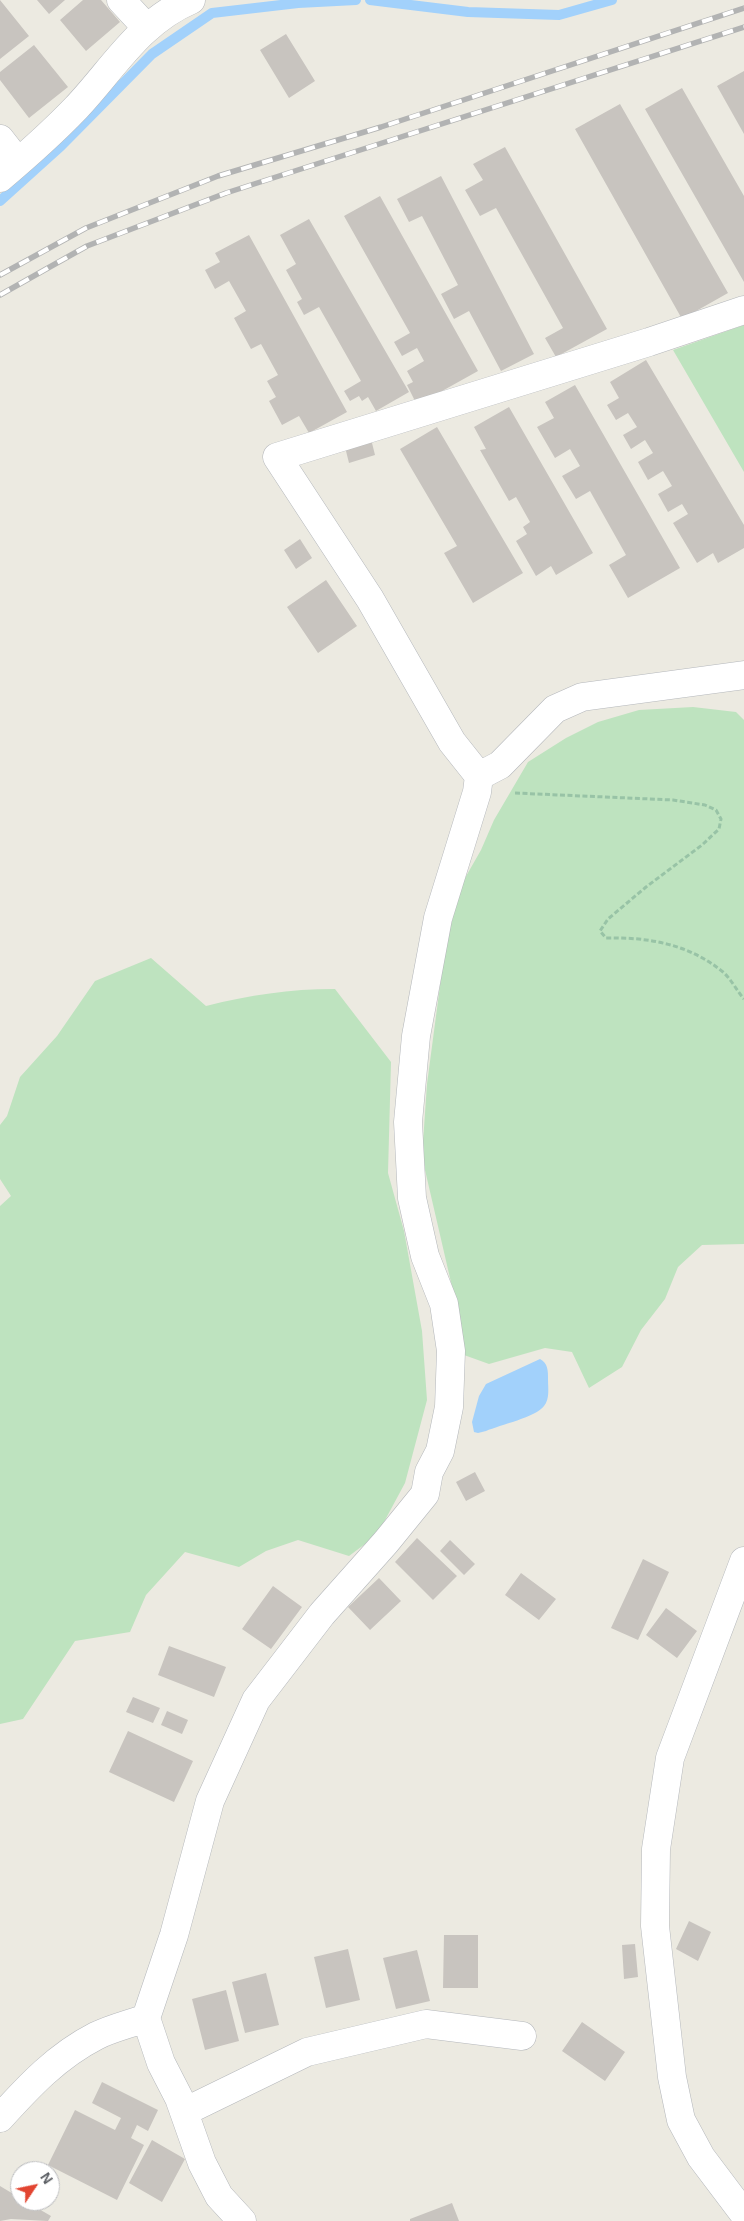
<!DOCTYPE html>
<style>
body{margin:0}
#map{position:relative;width:744px;height:2221px;overflow:hidden;background:#eceae1;font-family:Helvetica,sans-serif}
canvas{display:block}
.north{position:absolute;left:10px;top:2161px;width:50px;height:50px;box-sizing:border-box;background:#fff;border:1px solid #bdbec0;border-radius:50%;rotate:56deg;font-size:14px;font-weight:700;line-height:20px;text-align:center;color:#5a5d62}
.north::after{content:'';display:block;margin:auto;width:18px;height:22px;background:#e24531;clip-path:polygon(50% 0,100% 100%,50% 72%,0 100%)}
</style>
<div id="map">
<canvas width="744" height="2221"></canvas>
<div class="north">N</div>
</div>
<script>
const g = document.querySelector('canvas').getContext('2d');
g.lineJoin = 'round';
function paint(path, color) { g.fillStyle = color; g.fill(path, 'evenodd'); }
function stroke(path, color, width, dash) { g.strokeStyle = color; g.lineWidth = width; g.lineCap = dash ? 'butt' : 'round'; g.setLineDash(dash || []); g.stroke(path); }
paint(new Path2D(`
 M744 325V472L673 350Z
 M693 707 736 712 744 720V1244L702 1245 678 1267 665 1299 641 1330 622 1367 589 1388 572 1352 545 1348 489 1364 464 1355 453 1291 422 1157 427 1084 445 948 461 885 481 850 494 820 528 762 566 738 598 722 639 710Z
 M151 958 206 1006C250 995 289 989 335 989L391 1062 388 1173 404 1231 422 1331 427 1400 405 1483 377 1535 349 1556 298 1540 266 1551 239 1567 185 1552 146 1595 130 1632 75 1641 23 1719 0 1724V1206L11 1196 0 1179V1125L7 1116 20 1077 57 1036 95 981Z`), '#bee3bf');
paint(new Path2D(`
 M540 1359C548 1363 548 1371 548 1379 548 1388 550 1399 544 1406 536 1417 500 1425 486 1431L478 1433 474 1432 472 1422 479 1396 486 1384Z`), '#a2d1fb');
stroke(new Path2D(`
 M370 0 468 12 559 15 612 0
 M0 201 61 146 152 54 212 13 298 3 356 0`), '#a2d1fb', 10);
paint(new Path2D(`
 M0 0 29 36 0 59Z
 M37 0H65L49 14Z
 M83 0H101L120 22 86 51 60 20Z
 M286 34 315 81 289 98 260 50Z
 M34 45 68 87 29 118 0 80V72Z
 M744 71V134L717 86Z
 M682 88 744 196V282L645 109Z
 M620 104 728 293 682 319 575 129Z
 M505 147 607 329 556 357 545 338 563 328 496 208 480 216 465 190 483 180 473 164Z
 M441 176 534 354 501 371 469 311 454 319 441 294 458 285 422 216 409 222 397 199Z
 M380 196 478 371 417 405 407 385 413 382 407 371 424 361 417 348 402 356 394 342 410 333 344 216Z
 M309 219 409 392 376 411 368 397 362 401 359 396 350 401 344 391 361 381 319 307 304 315 297 302 302 299 286 270 296 264 280 235Z
 M249 235 347 412 309 433 299 416 282 425 269 401 276 397 267 381 278 375 261 344 251 349 234 318 246 311 229 281 215 289 205 270 220 262 215 253Z
 M646 360 744 525V548L718 563 713 553 697 563 673 523 688 514 682 504 668 512 658 494 672 486 663 471 648 480 638 462 653 453 645 440 631 449 623 435 637 427 628 413 616 420 607 405 619 398 610 382Z
 M575 385 680 568 628 598 609 565 626 555 590 491 576 499 562 476 580 466 570 449 555 458 537 427 554 418 545 402Z
 M509 407 593 553 556 575 551 566 536 576 516 541 527 534 523 527 530 522 516 497 509 501 480 450 486 449 474 427Z
 M437 427 523 573 473 603 444 553 457 546 400 449Z
 M371 439 375 455 349 463 345 447Z
 M300 539 312 558 296 569 284 550Z
 M326 580 357 626 318 653 287 607Z
 M475 1472 485 1491 466 1501 456 1482Z
 M417 1538 457 1576 433 1600 395 1562Z
 M450 1540 475 1564 464 1575 440 1551Z
 M643 1559 669 1572 638 1640 611 1628Z
 M521 1573 556 1599 539 1620 505 1595Z
 M379 1578 401 1601 370 1630 348 1607Z
 M273 1586 302 1607 271 1649 242 1629Z
 M666 1608 697 1631 677 1658 646 1635Z
 M169 1646 226 1667 214 1697 158 1675Z
 M133 1697 160 1708 153 1723 126 1712Z
 M167 1711 188 1720 182 1734 161 1725Z
 M128 1731 193 1761 174 1802 109 1772Z
 M689 1921 711 1932 698 1961 676 1949Z
 M444 1935H478V1988H443Z
 M635 1944 638 1977 624 1979 622 1945Z
 M348 1949 360 2000 326 2008 314 1957Z
 M417 1950 430 2001 396 2009 383 1958Z
 M266 1973 279 2025 245 2033 232 1982Z
 M226 1990 239 2041 205 2050 192 1999Z
 M582 2022 625 2052 605 2081 562 2051Z
 M102 2082 158 2110 148 2131 137 2125 131 2138 144 2145 117 2200 48 2165 75 2110 115 2130 121 2118 92 2103Z
 M152 2140 185 2159 162 2202 129 2183Z
 M0 2186 20 2198V2201H25L51 2216 48 2221 11 2219 0 2221Z
 M452 2203 459 2221H410V2219Z`), '#c8c4bf');
const minor = new Path2D(`
 M121 0 146 27
 M0 139 18 162
 M0 178C26 156 52 133 76 108 113 69 139 22 191 0
 M479 776 500 765 555 709 582 697 744 675
 M744 1561 670 1758 656 1849 655 1926 672 2077 681 2120 701 2157 744 2214
 M184 2112 307 2052 426 2024 522 2036
 M0 2118C29 2086 57 2056 96 2036 112 2028 130 2024 146 2018
 M242 2221 219 2196 202 2163 179 2098 161 2063 146 2018 174 1935 210 1801 256 1700 322 1614 386 1542 425 1494 429 1472 440 1451 449 1407 451 1351 444 1304 425 1256 412 1198 408 1122 416 1036 438 918 477 792 479 776 452 742 370 599 277 457 649 342 744 310`);
stroke(minor, '#b4b7bb', 29);
stroke(new Path2D(`
 M515 793 673 800 705 805 716 810 721 819 719 829 702 845 646 887 608 919 600 931 606 938C648 937 689 944 723 972 731 979 737 991 744 999`), '#98c3a6', 3, [5, 2.5]);
stroke(minor, '#fff', 28);
const rail = new Path2D(`
 M0 275 86 228 218 176 381 127 744 8
 M0 295 87 246 226 193 744 27`);
stroke(rail, '#b2b3b3', 5.5);
stroke(rail, '#fff', 4, [11]);
</script>
